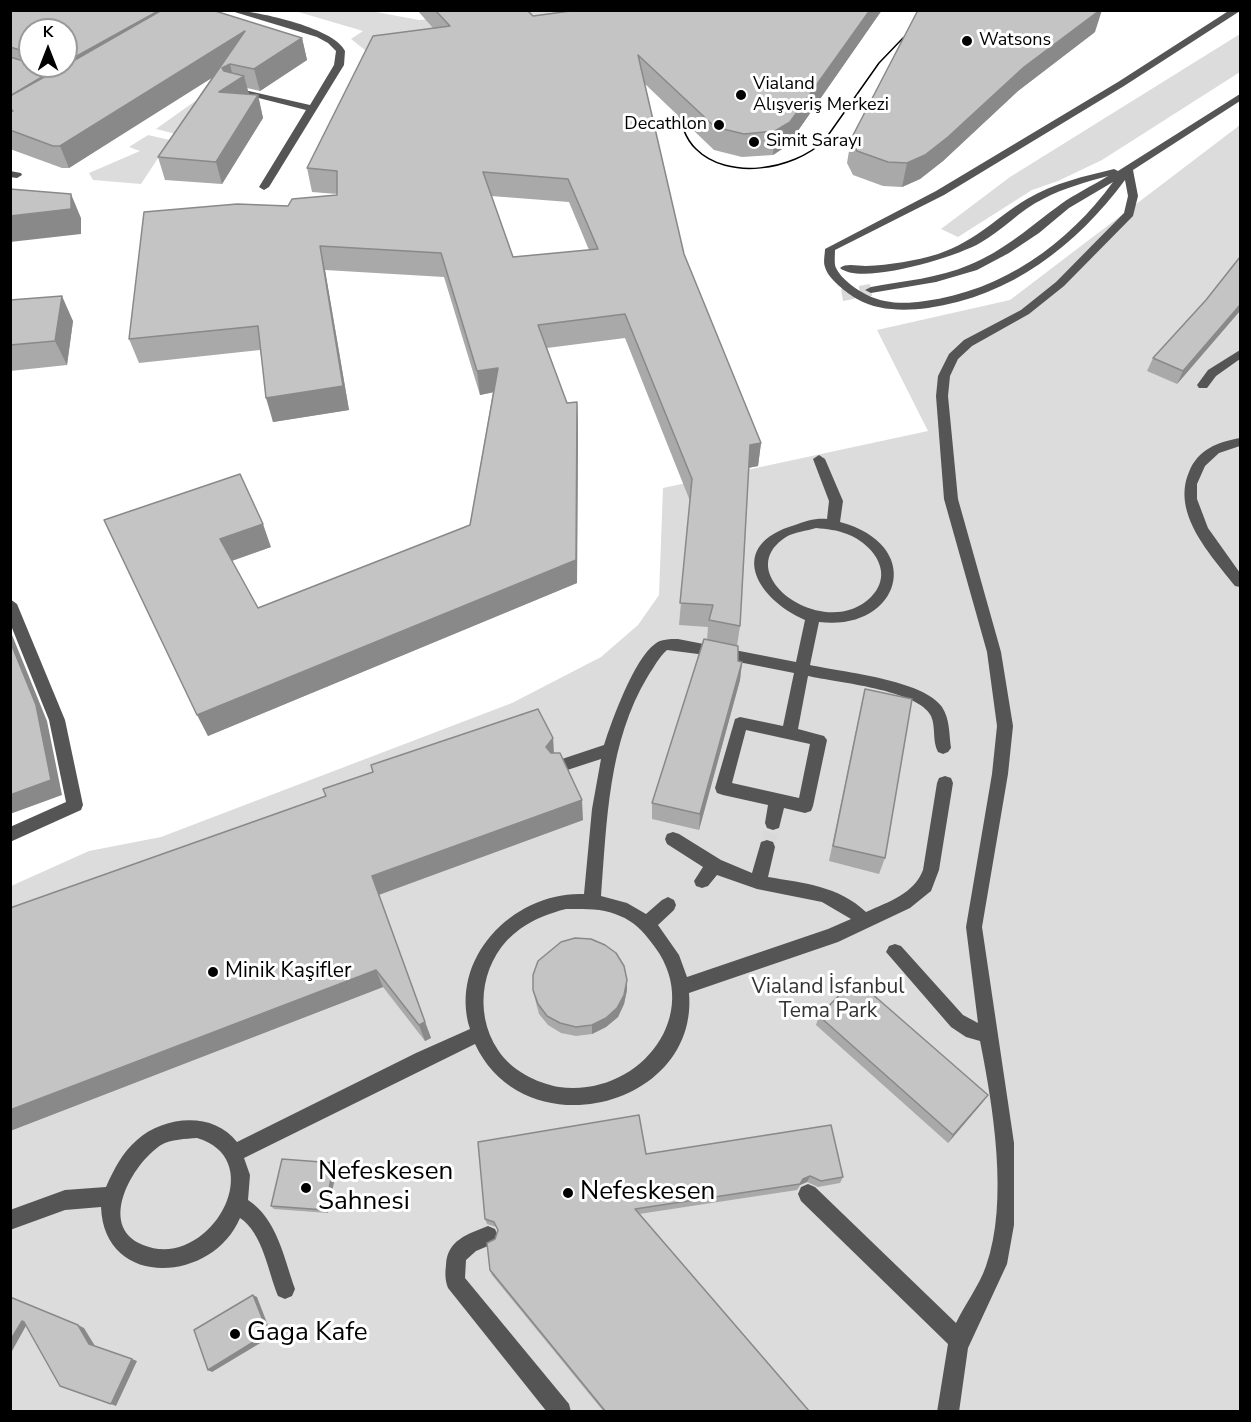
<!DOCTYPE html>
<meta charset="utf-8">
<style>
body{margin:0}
#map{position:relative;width:1251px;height:1422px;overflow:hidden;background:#fff;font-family:"Nunito Sans",sans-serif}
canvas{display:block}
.frame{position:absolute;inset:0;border:12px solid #000;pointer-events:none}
.north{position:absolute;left:18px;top:18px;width:60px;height:60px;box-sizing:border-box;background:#fff;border:2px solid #999;border-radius:50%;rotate:0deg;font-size:16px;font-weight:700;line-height:24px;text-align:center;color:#000}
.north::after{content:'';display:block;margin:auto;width:21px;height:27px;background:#000;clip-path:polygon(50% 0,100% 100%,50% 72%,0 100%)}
</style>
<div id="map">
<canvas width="1251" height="1422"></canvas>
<div class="frame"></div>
<div class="north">K</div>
</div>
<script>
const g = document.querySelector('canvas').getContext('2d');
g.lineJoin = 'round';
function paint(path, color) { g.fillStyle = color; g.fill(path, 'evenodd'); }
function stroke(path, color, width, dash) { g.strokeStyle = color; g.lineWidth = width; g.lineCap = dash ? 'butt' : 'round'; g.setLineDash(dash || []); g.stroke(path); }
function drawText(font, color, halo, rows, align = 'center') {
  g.font = font + ' "Nunito Sans",sans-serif'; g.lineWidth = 6; g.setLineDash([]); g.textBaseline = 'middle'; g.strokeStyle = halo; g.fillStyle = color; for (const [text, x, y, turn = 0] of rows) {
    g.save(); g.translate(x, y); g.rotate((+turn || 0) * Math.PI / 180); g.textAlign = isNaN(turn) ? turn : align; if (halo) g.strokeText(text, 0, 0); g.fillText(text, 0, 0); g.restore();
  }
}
paint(new Path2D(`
 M295 11H371L419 20 448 18 485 11H576L581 27 370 54 351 39 363 31Z
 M1240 34V72L1102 160 1058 181 1032 190 958 237 941 229 1010 177Z
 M198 99 176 134 156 129Z
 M1240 125V1411H11V886L89 851 161 837 512 703 601 657 638 625 659 595 663 488 928 431 877 330 1010 300Z
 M148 135 170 140 141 184 93 180 89 173 140 151 129 147Z`), '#dcdcdc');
stroke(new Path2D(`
 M842 295 871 290`), '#d9d9d9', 12, [12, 6]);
stroke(new Path2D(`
 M767 847 773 823`), '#d9d9d9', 15, [15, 8]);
paint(new Path2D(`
 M228 10C253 10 334 27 345 51L344 65 269 187 264 190 259 187 306 110 235 92 240 89 310 105 334 65 336 51 328 43 317 37Z
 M1230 10 1240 11 1124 86 944 195 835 250C835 256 834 264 836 268 841 279 857 290 867 295 885 304 906 304 925 301 1002 291 1068 244 1113 182L1069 208 1039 233 1009 253 977 270 936 282 871 293 865 290 871 287C904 281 939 278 969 265 1004 251 1031 226 1061 204 1075 194 1092 186 1108 176 1086 182 1064 188 1043 199 1020 210 1002 231 980 243 956 257 861 286 840 268 846 263 857 266 866 266 890 265 915 261 938 254 978 240 994 219 1027 199 1054 183 1085 176 1114 169L1118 171 1240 94V101L1133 170 1138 196 1133 216 1064 286 1029 314 972 346 958 359 950 376 948 396 958 499 1001 652 1013 726 1008 774 982 927 1014 1143V1225L1007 1264 968 1348 959 1412H937L948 1344 801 1201 798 1194 801 1187 808 1184 815 1187 956 1323C965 1304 979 1286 986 1266 1009 1202 993 1106 980 1041L966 1037 951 1027 886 952 889 946 895 944 901 946 963 1015 978 1023 966 927 992 774 997 726 987 652 944 499 936 396 938 376 949 354 964 340 1021 310 1056 282 1124 213 1128 196 1125 180C1076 246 1011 296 928 308 904 311 878 311 857 299 847 293 828 279 825 267 823 262 825 254 825 249L936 191 1118 82Z
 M10 171 21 173 22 175 17 178 10 177Z
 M1240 350V359L1216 376 1207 388H1199L1197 385 1208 370Z
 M1240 438V446L1219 453 1205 466 1197 484V499L1208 528 1240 573V587L1235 586C1211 555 1171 514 1189 472 1198 449 1218 442 1240 438Z
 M819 455 825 459 843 501 840 522C928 546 899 632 819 622L810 665C842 672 924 680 942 707 950 719 949 734 951 748L948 752 943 754 938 752C932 741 936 727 931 716 919 690 835 682 808 676L798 729 824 736 827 740 813 806 811 811 805 813 784 808 779 828 773 830 767 828 765 823 768 805 723 795 717 793 715 788 735 719 740 717 783 726 794 673 698 654 667 650C659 657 654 667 648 676 608 742 607 821 601 896L627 903 646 914 662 900 668 897 674 900 676 905 674 910 658 925 679 955 687 977 828 929 851 919 822 902 757 889 717 875 708 886 702 888 696 886 694 881 703 867 667 844 665 839 667 834 673 832 679 834 721 860 752 873 761 842 767 840 773 842 775 847 768 877C803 883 839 886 866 912 888 902 914 894 923 870L937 783 939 778 945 776 951 778 953 783 939 870 931 891 910 908 838 942 689 993C699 1107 525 1151 475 1044L244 1158 250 1175 248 1200C277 1219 284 1258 295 1289L292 1296 285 1299 278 1296C268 1272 263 1233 240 1218 213 1283 104 1290 101 1207L65 1210 10 1230V1210L65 1190 106 1187C114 1169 122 1153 137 1140 164 1116 213 1111 237 1142L416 1053 470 1029C448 957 515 891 584 894L592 809 601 759 558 773 553 772 550 767 553 762 604 745C612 720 634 659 655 644 661 639 670 639 678 639L796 662 805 620C755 598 726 545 795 525 806 521 815 518 827 519L829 501 813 459ZM816 528C827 529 837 530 847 534 873 544 895 573 871 597 825 643 728 574 786 537 794 532 807 531 816 528ZM746 730 810 744 799 798 732 783ZM566 909C584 909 604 908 620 916 633 921 643 931 651 942 708 1011 641 1098 559 1087 536 1083 511 1070 498 1050 472 1011 482 956 520 929 534 919 550 913 566 909ZM197 1138C272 1160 209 1272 143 1245 96 1226 133 1163 161 1145 171 1139 186 1139 197 1138Z
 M10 599 17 604 65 720 83 805 81 810 10 842V827L66 802 49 720 10 623Z
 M488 1226 495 1229 498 1236 495 1243 476 1251 466 1260 465 1278 569 1404 571 1412H547L448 1288C445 1280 445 1273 446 1265 447 1240 468 1234 488 1226Z`), '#555');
stroke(new Path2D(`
 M676 102C680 118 683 137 696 149 728 181 793 170 824 141L879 63 903 38 939 10`), '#000', 1.5);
paint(new Path2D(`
 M10 10 302 38 307 60 260 91 247 88 249 94 258 95 263 118 222 184 165 180 158 157 213 76 69 168H62L10 149ZM30 30 66 66H30Z
 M417 10H527L533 16 578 10H882L788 145 773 155 742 157 714 150 645 84 684 254 761 443 758 466 749 468 740 626 737 646 738 661 742 662 740 680 699 830 652 819V803L707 640 708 627 679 625 690 501 625 338 547 348 567 403 577 402 578 425 577 583 208 736 104 520 271 547 232 561 258 608 470 525 493 392 480 395 444 277 325 270 349 410 273 422 260 350 139 363 129 339 288 206 337 195V194L312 192 307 168 433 28ZM491 196 569 202 589 250 513 257Z
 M1095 32 1018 91 943 161 920 179 902 187 883 186 853 175 847 163 851 139Z
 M1240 257V313L1239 312 1177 384 1147 371 1153 358 1206 300Z
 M10 300 73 321 67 365 10 371Z
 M865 689 885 858 879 874 829 861 861 706Z
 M553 738 554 753 583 820 379 895 431 1038 425 1041 383 987 10 1131Z
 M533 990H627L624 1004 618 1017 606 1027 592 1034 576 1036 561 1033 548 1025 539 1014 535 999Z
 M819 1016 982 1103 948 1143 816 1025Z
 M646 1154 843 1177 840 1183 818 1187 807 1182 800 1185 797 1190 639 1214 810 1412H604L492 1275 490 1270 495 1239 498 1231 496 1227 487 1224 485 1219Z
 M334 1163 337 1166 328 1213 274 1209 271 1206Z`), '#a9a9a9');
paint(new Path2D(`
 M160 10 186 11 66 66V62Z
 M870 10H882L788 145 773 155 775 131Z
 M1100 10H1102L1095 32 1018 91 943 161 920 179 902 187 907 163 1024 67Z
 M245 31 230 64 234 82 244 76 250 98 219 92 223 71 69 168 60 146Z
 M302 38 307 60 260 91 254 69Z
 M258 95 263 118 222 184 216 162Z
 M71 194 81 218V234L10 242V216Z
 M320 246 325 270 349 410 273 422 266 398Z
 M62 296 73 321 67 365 55 341Z
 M1240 305V309L1239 312 1177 384 1183 371Z
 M498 368 500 391 480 395 477 371Z
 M577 402 578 425 577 583 208 736 197 715 576 560Z
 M761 443 758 466 747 468 750 445Z
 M263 524 271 547 228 562 220 539Z
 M10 630 47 721 62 795 10 814Z
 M742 662 740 680 699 830 700 814Z
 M553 738 554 759 546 747Z
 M582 800 583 820 378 895 372 876Z
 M376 970 383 987 10 1131V1110Z
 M627 980V990L624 1004 618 1017 606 1027 592 1034V1025Z
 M425 1022 431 1038 425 1041 419 1025Z
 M988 1095 982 1103 948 1143 953 1135Z
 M334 1163 337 1166 328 1213 325 1210Z
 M810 1176 807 1182 800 1185 797 1190 803 1179Z
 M253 1295 257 1297 272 1336 212 1372 208 1370Z
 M22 1321 27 1324 12 1351H10V1341Z
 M78 1325 84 1328 95 1346 89 1344Z
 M132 1359 137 1361 116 1406 111 1404Z`), '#898989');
const building = new Path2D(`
 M10 10H160L66 62V30H30V53L10 47Z
 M162 10H212L302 38 254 69 230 64 222 68 224 71 244 76 219 92 258 95 216 162 158 157 245 31 60 146H53L10 130V112L13 111 10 108V96L64 66H66V65Z
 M435 10H527L533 16 578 10H870L790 122 775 131 744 134 715 127 638 55 684 254 761 443 750 445 740 626 709 620 713 605 680 603 692 479 625 314 538 325 567 403 577 402 576 560 197 715 104 520 240 474 263 524 220 539 258 608 470 525 498 368 477 371 441 253 320 246 343 386 266 398 258 326 129 339 144 212 237 204 288 206 292 199 337 195V171L307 168 373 36 450 26ZM483 172 568 179 598 249 513 257Z
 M918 10H1100L1024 67 948 137 925 155 907 163 888 162 857 151 851 139Z
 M10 57 30 63V66H38L52 71 10 96Z
 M10 189 71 194V209L10 216Z
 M1240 257V305L1183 371 1153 358 1206 300Z
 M62 296 55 341 10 345V300Z
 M704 639 738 646V661L742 662 700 814 652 803Z
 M10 641 36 705 51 780 10 795Z
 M865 689 912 699 885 858 833 846Z
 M538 709 553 738 546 747 551 753H560L582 800 372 876 425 1022 419 1025 376 970 10 1110V908L326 796 323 789 373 772 371 765Z
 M575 938 591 939 605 945 616 953 624 966 627 980 624 995 617 1008 606 1018 592 1025 576 1027 560 1023 547 1016 538 1004 533 990V975L538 961 561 942Z
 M855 979 988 1095 953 1135 819 1016Z
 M639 1115 646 1154 831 1125 843 1177 821 1181 810 1176 803 1179 800 1184 635 1209 810 1412H606L490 1270 487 1243 495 1239 498 1230 494 1222 485 1219 478 1142Z
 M282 1159 334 1163 325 1210 271 1206Z
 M253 1295 268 1333 208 1370 194 1330Z
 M10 1297 78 1325 89 1344 132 1359 111 1404 60 1386 24 1322 22 1321 10 1341Z`);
paint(building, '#c4c4c4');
stroke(building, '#898989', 1.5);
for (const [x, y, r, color] of [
 [967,41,6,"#000"],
 [741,95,6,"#000"],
 [719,125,6,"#000"],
 [754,142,6,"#000"],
 [213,972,6,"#000"],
 [306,1188,6,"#000"],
 [568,1193,6,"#000"],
 [235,1334,6,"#000"]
]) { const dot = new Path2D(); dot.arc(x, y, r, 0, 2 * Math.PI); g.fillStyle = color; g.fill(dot); stroke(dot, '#fff', 2); }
drawText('18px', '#000', '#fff', [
 ["Watsons",979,41],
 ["Vialand",753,85],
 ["Alışveriş Merkezi",753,106],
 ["Decathlon",707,125,"right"],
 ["Simit Sarayı",766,142]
], 'left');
drawText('21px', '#000', '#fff', [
 ["Minik Kaşifler",225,972]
], 'left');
drawText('21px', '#333', '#fff', [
 ["Vialand İsfanbul",828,988],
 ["Tema Park",828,1012]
]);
drawText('26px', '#000', '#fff', [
 ["Nefeskesen",318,1173],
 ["Sahnesi",318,1203],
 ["Nefeskesen",580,1193],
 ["Gaga Kafe",247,1334]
], 'left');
</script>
